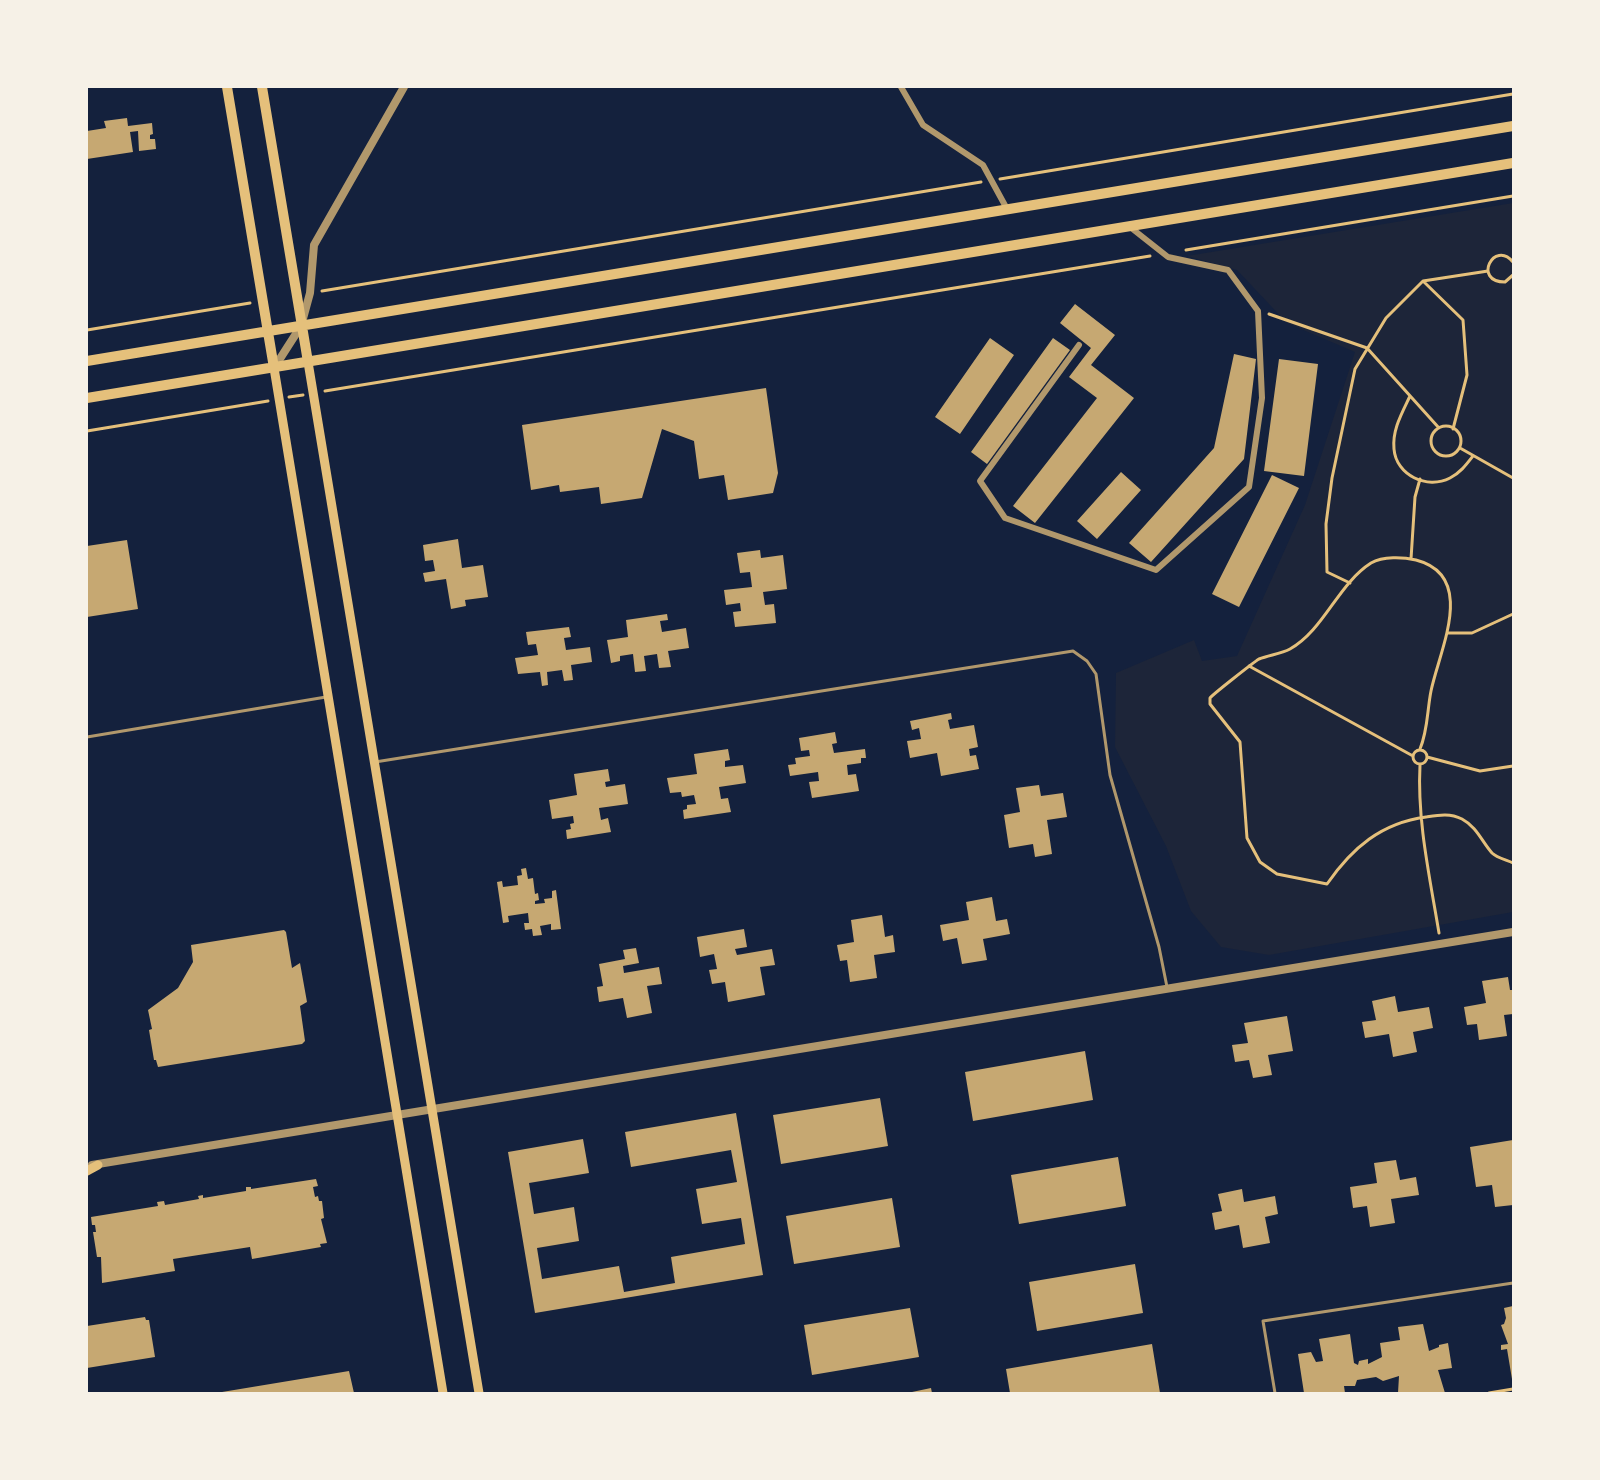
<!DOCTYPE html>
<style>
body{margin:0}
#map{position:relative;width:1600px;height:1480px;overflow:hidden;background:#14213d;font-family:"Public Sans",sans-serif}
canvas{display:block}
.frame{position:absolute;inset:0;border:88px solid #f6f1e7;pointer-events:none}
</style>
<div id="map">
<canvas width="1600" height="1480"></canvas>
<div class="frame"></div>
</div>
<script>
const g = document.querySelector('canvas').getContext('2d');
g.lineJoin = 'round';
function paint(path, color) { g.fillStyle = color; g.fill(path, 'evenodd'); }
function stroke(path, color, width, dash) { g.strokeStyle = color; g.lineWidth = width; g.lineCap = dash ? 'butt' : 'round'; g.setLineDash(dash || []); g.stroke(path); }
paint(new Path2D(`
 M1513 203V912L1269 955 1221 947 1191 911 1166 846 1115 747 1116 673 1194 640 1202 661 1237 656 1305 505 1355 352 1287 323 1237 270 1187 256Z`), '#1d2539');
paint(new Path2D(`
 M127 118 128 126 152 123 153 134 150 135V139H155L156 149 139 151 138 131 130 132 133 152 87 159V131L106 128 104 121Z
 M1075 304 1115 335 1091 365 1134 398 1035 523 1013 506 1097 398 1069 377 1091 348 1060 323Z
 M990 338 1014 355 960 434 935 417Z
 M1053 338 1070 350 987 464 971 452Z
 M1234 354 1256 359 1244 459 1151 562 1129 543 1214 448Z
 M1279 359 1318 364 1304 476 1264 471Z
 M766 388 778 473 773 493 728 500 724 475 699 479 694 441 662 429 642 498 601 504 599 487 560 492 559 485 531 490 522 425Z
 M1121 472 1141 490 1097 539 1077 521Z
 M1272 475 1299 488 1239 607 1212 594Z
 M458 539 462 568 483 565 488 597 465 600 466 606 451 609 446 579 425 582 423 573 435 571 433 560 425 561 423 545Z
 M127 540 138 609 87 617V546Z
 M760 550 761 558 783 555 787 589 763 592 765 605 774 604 776 623 735 627 733 612 741 611 740 603 726 605 724 590 752 587 750 572 740 573 737 553Z
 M667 614 668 620 660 621 662 632 686 628 689 648 668 651 671 667 659 668 657 654 644 656 646 671 635 672 633 654 620 656V661L611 663 607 640 628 637 626 620Z
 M569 627 571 637 564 638 566 650 590 647 592 662 571 665 573 680 564 681 562 670 547 672 548 685 542 686 540 672 518 674 515 658 538 655 536 644 528 645 526 632Z
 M951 713 952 719 948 720 950 729 974 725 978 747 969 749 970 756 976 755 979 769 941 776 937 753 910 758 907 741 921 739 919 728 912 730 910 721Z
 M835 732 837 743 832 744 834 753 865 749 866 758H861V763L847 765 848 775 856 774 859 791 812 798 809 782 819 781 818 772 790 776 788 765 796 764 795 758 810 756 809 750 801 751 799 738Z
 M728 749 730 760 725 761V767L743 765 746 783 719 787 721 799 728 798 731 812 684 819 683 810 687 809V805L696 804 694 795 682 797 681 792 670 793 667 778 697 774 694 754Z
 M608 769 610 781 605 782 606 787 625 784 628 804 599 808 601 820 608 818 611 832 567 839 566 830 571 829 570 824 574 823 573 816 552 819 549 800 577 795 574 774Z
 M1039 785 1041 796 1063 793 1067 817 1047 820 1052 854 1035 857 1033 844 1009 848 1004 815 1020 812 1016 788Z
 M526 868 528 879 533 878 535 894 538 893 539 900 535 901V904L545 903 544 899 552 898V891L556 890 561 929 551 930V924L540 926 542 935 533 936 532 929 525 930 524 923H529L528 913 508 916 509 922 503 923 497 882 502 881 503 887 518 885 517 876 522 875 521 869Z
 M992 897 996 921 1007 919 1010 934 983 939 987 960 962 964 957 938 943 941 940 925 969 920 966 902Z
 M882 915 885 937 893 935 895 952 874 955 877 978 850 982 847 960 840 961 837 945 854 942 851 920Z
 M744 929 747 947 735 949 737 955 772 949 775 965 760 967 765 995 728 1002 725 982 712 984 709 970 717 969 714 954 700 957 697 937Z
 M284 930 286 932 292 968 300 963 307 1002 300 1006 305 1041 302 1044 158 1067 156 1060H154L149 1030 152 1029 148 1010 178 988 193 962 191 945Z
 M636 948 639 963 623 966 624 973 659 967 662 984 647 986 652 1013 627 1018 623 998 599 1002 597 987 603 986 599 964 625 959 623 950Z
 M1508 977 1510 990H1513V1014L1504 1015 1507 1036 1479 1040 1477 1024 1467 1025 1464 1007 1486 1003 1482 981Z
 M1395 996 1398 1012 1429 1007 1433 1028 1413 1032 1417 1052 1393 1057 1389 1034 1365 1038 1362 1022 1376 1020 1372 1001Z
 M1287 1016 1293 1051 1268 1055 1272 1075 1253 1078 1249 1060 1235 1062 1232 1045 1248 1043 1244 1023Z
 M1085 1051 1093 1100 973 1121 965 1072Z
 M880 1098 888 1146 781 1164 773 1115Z
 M736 1113 763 1275 535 1313 508 1152 583 1139 589 1173 529 1183 534 1214 574 1207 579 1241 537 1248 542 1279 619 1266 624 1292 675 1283 671 1257 745 1244 741 1218 702 1224 696 1189 737 1182 731 1150 631 1167 625 1132Z
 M1513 1140V1205L1495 1207 1492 1185 1476 1187 1470 1147Z
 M1118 1157 1126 1206 1019 1224 1011 1175Z
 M1396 1160 1400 1180 1416 1177 1419 1195 1391 1199 1395 1223 1370 1227 1367 1206 1353 1208 1350 1187 1377 1183 1374 1163Z
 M316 1179 318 1186 313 1187 315 1197 318 1196 319 1201H322L324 1218 321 1219 327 1243 320 1244 321 1247 252 1259 250 1247 173 1259 175 1271 102 1283 101 1257H97L93 1232H96L95 1225H92L91 1217 158 1206 157 1202 164 1201 165 1205 199 1199 198 1196 203 1195V1198L246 1191V1187H251V1189Z
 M1242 1189 1244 1202 1275 1196 1278 1214 1265 1217 1270 1243 1243 1248 1239 1225 1215 1230 1212 1213 1222 1211 1218 1194Z
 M892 1198 900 1247 794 1264 786 1216Z
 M1135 1264 1143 1313 1037 1331 1029 1282Z
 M1513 1306V1379H1512L1507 1349 1501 1350V1345L1508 1344 1501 1325 1504 1324 1506 1318 1504 1308Z
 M910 1308 919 1357 812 1375 804 1325Z
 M145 1317 146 1320H149L155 1357 87 1368V1326Z
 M1423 1324 1429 1351 1439 1347V1345L1448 1343 1452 1368 1438 1370 1445 1393H1398L1399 1376 1383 1381 1376 1377 1357 1380 1355 1386H1344L1345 1393H1304L1298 1354 1311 1352 1316 1362 1323 1361 1319 1339 1350 1334 1354 1363 1358 1365 1359 1361 1368 1359V1364L1382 1357 1380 1343 1400 1340 1398 1327Z
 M1152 1344 1160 1393H1010L1006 1369Z
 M349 1371 354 1393H222V1392Z
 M931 1388 932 1393H912V1392Z`), '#c6a872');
stroke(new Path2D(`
 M1000 179 1513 94
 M1186 250 1513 196
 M1513 262C1494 239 1472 282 1505 282L1513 275
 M1423 281 1463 320 1467 375 1453 429
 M322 291 981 182
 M1269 314 1367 348 1439 428
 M87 330 250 303
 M325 391 1150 256
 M1410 396C1402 413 1392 430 1394 449 1396 475 1427 490 1450 478 1460 473 1466 465 1473 456
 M289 397 303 395
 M1431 441a15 15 0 1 1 30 0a15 15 0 1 1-30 0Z
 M87 431 268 401
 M1460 448 1513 478
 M1411 559 1415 497 1420 479
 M1350 583 1327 572 1326 524 1332 478 1355 369 1386 318 1423 281 1488 271
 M1448 633H1472L1513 614
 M1249 666 1413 756
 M1420 749C1428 730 1427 711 1431 691 1439 651 1478 576 1416 560 1403 557 1383 556 1371 563 1338 584 1324 630 1290 649 1281 654 1269 655 1259 659 1254 662 1212 695 1210 698V704L1240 742 1247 838 1260 862 1277 874 1327 884C1352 848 1381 823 1426 817 1439 815 1450 813 1462 819 1477 827 1482 842 1492 853 1497 858 1507 860 1513 863
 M1413 757a7 7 0 1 1 14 0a7 7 0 1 1-14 0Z
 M1427 757 1480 771 1513 766
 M1420 765C1417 821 1430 878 1439 933
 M1489 1393 1513 1389`), '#e5c07b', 3);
stroke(new Path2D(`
 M87 737 326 697
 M375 762 1073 651 1087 661 1096 674 1110 775 1159 947 1167 987
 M1275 1393 1263 1321 1513 1283`), '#b1986c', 3);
stroke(new Path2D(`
 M901 87 923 125 983 165 1007 209
 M1079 345 980 481 1005 518 1156 570 1249 487 1262 398 1258 311 1228 270 1168 257 1130 227`), '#b1986c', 6);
stroke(new Path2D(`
 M274 368 301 326 310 293 314 245 404 87
 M92 1165 1513 932`), '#b1986c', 8);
stroke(new Path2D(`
 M308 362 479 1393
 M274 368 443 1393
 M87 1171 98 1165`), '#e5c07b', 9);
stroke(new Path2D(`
 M227 87 274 368
 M262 87 308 362
 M87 361 1513 126
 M87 398 1513 163`), '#e5c07b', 10);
</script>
